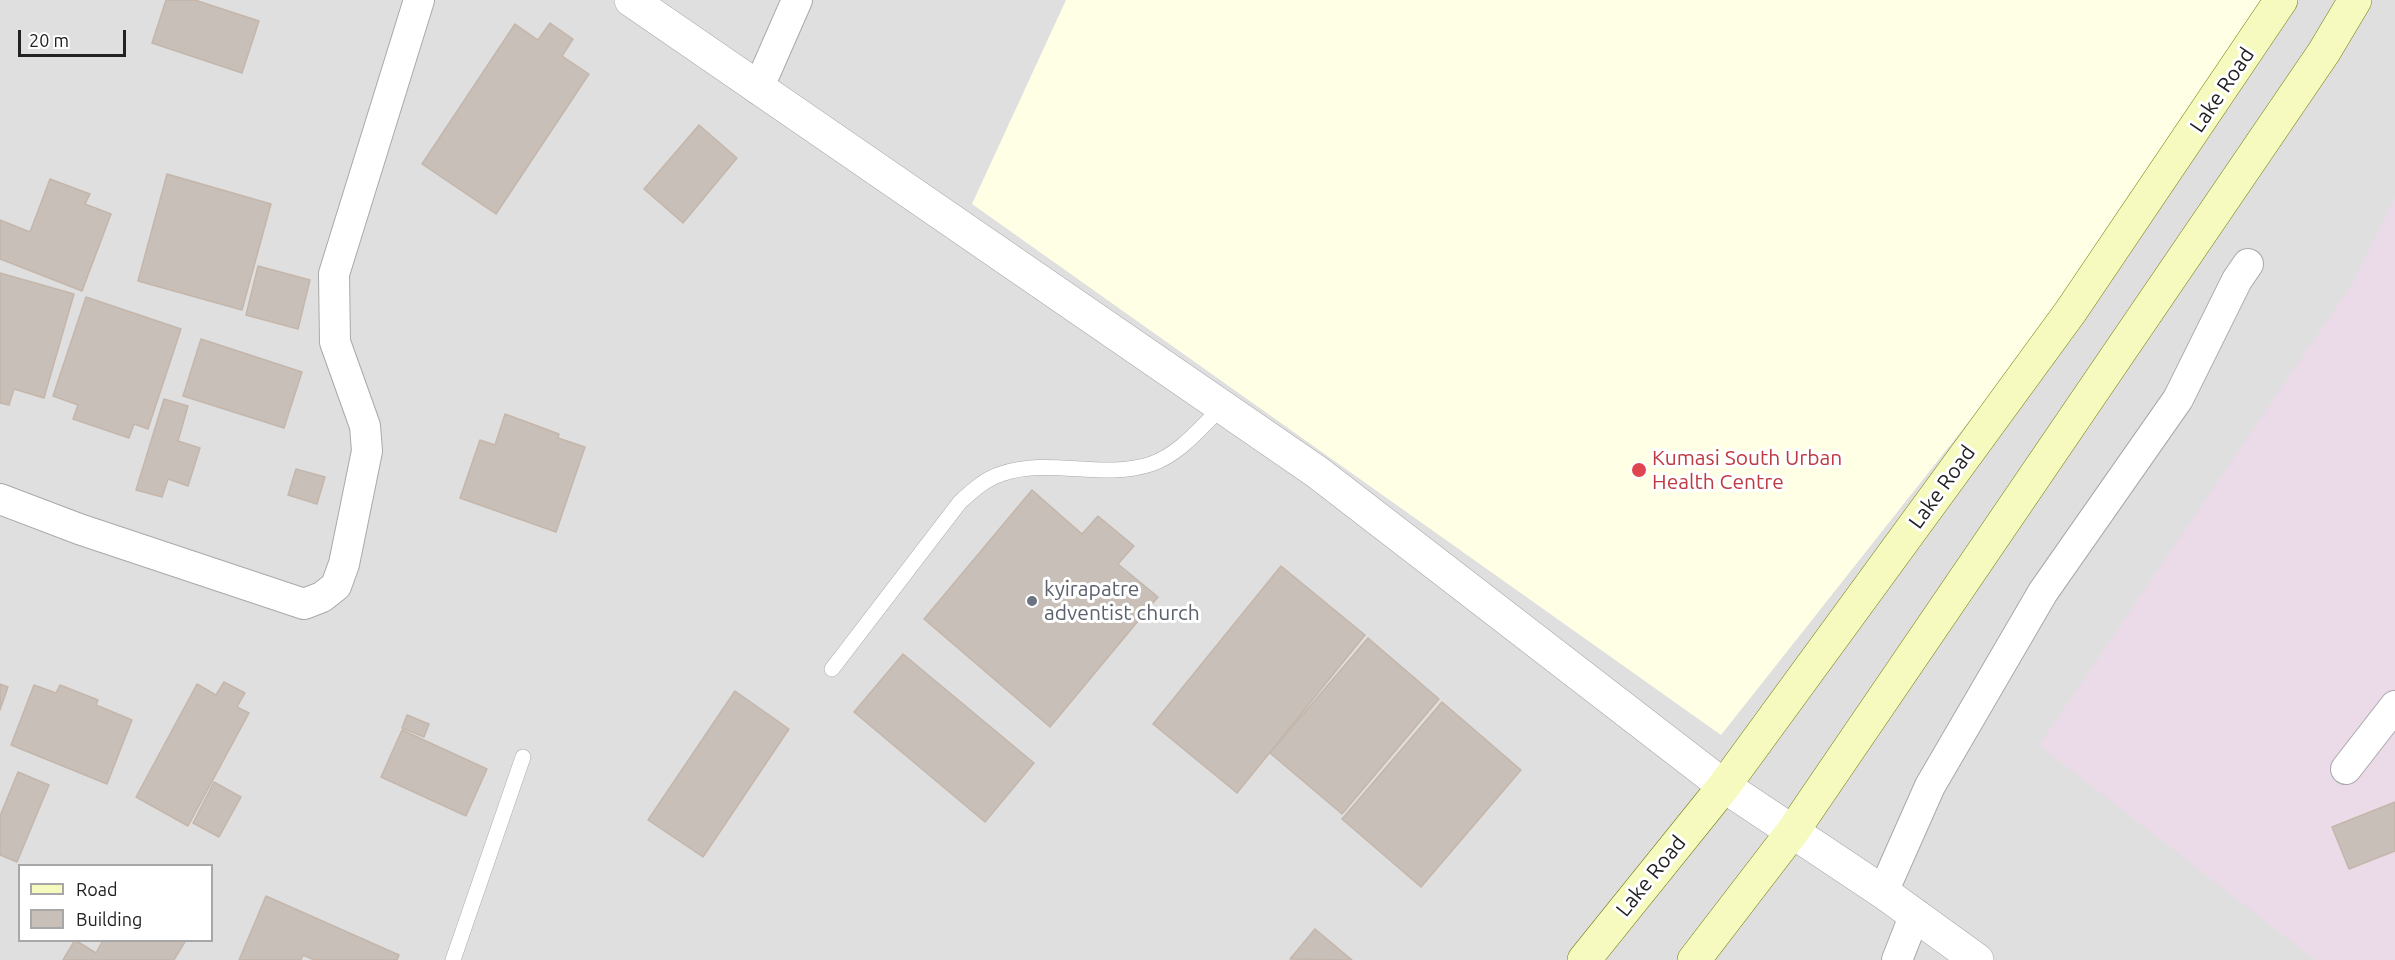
<!DOCTYPE html>
<style>
body{margin:0}
#map{position:relative;width:2395px;height:960px;overflow:hidden;background:#f2efe9;font-family:Ubuntu,sans-serif}
canvas{display:block}
.legend{position:absolute;left:18px;top:864px;width:195px;height:78px;box-sizing:border-box;background:#fff;border:2px solid #a7a7a7;margin:0;padding:8px 10px;list-style:none;font-size:18px;color:#222}
.legend li{display:flex;align-items:center;gap:12px;height:30px}
.legend b{width:30px;border:2px solid #a7a7a7}
.scale{position:absolute;left:18px;top:30px;width:108px;height:27px;box-sizing:border-box;border:3px solid #222;border-top:0;padding-left:8px;font-size:18px;line-height:21px;white-space:nowrap;color:#222;-webkit-text-stroke:4px #fff;paint-order:stroke}
</style>
<div id="map">
<canvas width="2395" height="960"></canvas>
<ul class="legend">
<li><b style="height:8px;background:#f7fabf"></b>Road</li>
<li><b style="height:16px;background:#c7bfb8"></b>Building</li>
</ul>
<div class="scale">20 m</div>
</div>
<script>
const g = document.querySelector('canvas').getContext('2d');
g.lineJoin = 'round';
function paint(path, color) { g.fillStyle = color; g.fill(path, 'evenodd'); }
function stroke(path, color, width, dash) { g.strokeStyle = color; g.lineWidth = width; g.lineCap = dash ? 'butt' : 'round'; g.setLineDash(dash || []); g.stroke(path); }
function drawText(font, color, halo, rows, align = 'center') {
  g.font = font + ' Ubuntu,sans-serif'; g.lineWidth = 6; g.setLineDash([]); g.textBaseline = 'middle'; g.strokeStyle = halo; g.fillStyle = color; for (const [text, x, y, turn = 0] of rows) {
    g.save(); g.translate(x, y); g.rotate((+turn || 0) * Math.PI / 180); g.textAlign = isNaN(turn) ? turn : align; if (halo) g.strokeText(text, 0, 0); g.fillText(text, 0, 0); g.restore();
  }
}
paint(new Path2D(`
 M0 0H2395V960H0ZM20 866H212V940H20Z`), '#e0dfdf');
paint(new Path2D(`
 M2395 198V960H2315L2039 745 2354 281Z`), '#ebdbe8');
paint(new Path2D(`
 M1066 0H2273L2163 176 1721 735 972 204Z`), '#ffffe5');
const building = new Path2D(`
 M166 0H195L259 21 242 73 152 43Z
 M550 23 573 39 562 56 589 74 496 214 422 164 515 24 538 40Z
 M699 125 737 158 683 223 644 189Z
 M167 174 271 204 242 310 138 281Z
 M50 179 90 194 85 204 111 214 82 291 0 259V220L30 232Z
 M258 266 310 280 298 329 246 315Z
 M0 273 74 294 44 398 14 389 9 405 0 403Z
 M86 297 181 329 148 429 134 424 129 438 73 419 78 405 53 396Z
 M201 339 302 372 284 428 183 396Z
 M164 399 188 406 178 441 200 448 188 486 168 479 162 497 136 490Z
 M505 414 559 434 558 438 585 447 556 532 460 498 480 440 495 445Z
 M296 469 325 477 317 504 288 495Z
 M1032 490 1082 534 1098 516 1134 546 1118 564 1158 597 1050 727 924 619Z
 M1281 566 1365 635 1237 793 1153 724Z
 M1368 638 1439 699 1342 814 1270 753Z
 M903 654 1034 763 985 822 854 712Z
 M224 682 245 693 237 707 249 713 188 826 136 797 197 684 216 695Z
 M0 684 8 687 0 710Z
 M34 685 56 693 60 685 98 700 96 705 132 720 107 784 11 745Z
 M735 691 789 729 703 857 648 820Z
 M1442 702 1521 770 1421 887 1342 819Z
 M407 715 429 724 424 737 402 728Z
 M402 730 487 769 466 816 381 777Z
 M18 772 49 785 17 862 0 855V816Z
 M214 782 241 797 219 837 193 823Z
 M2395 802V851L2349 869 2332 827Z
 M266 896 399 955 397 960H314L303 955 301 960H239Z
 M1315 929 1352 960 1290 959Z
 M75 940 96 953 103 940H186L174 960H63Z`);
paint(building, '#c7bfb8');
stroke(building, '#c4b6ab', 1.5);
const service = new Path2D(`
 M832 669 960 502C972 491 985 479 1001 474 1048 457 1103 480 1151 464 1180 454 1200 428 1222 407
 M453 960 523 757`);
const minor = new Path2D(`
 M758 89 797 0
 M0 499 79 529 304 604 322 597 336 586 344 564 367 451 365 426 335 342 334 274 419 0
 M2346 769 2395 706
 M1883 892 1930 786 2043 592 2178 399 2237 280 2248 264
 M1897 960 1915 914`);
const tertiary = new Path2D(`
 M631 0 1317 472 1724 786 1883 892 1977 960`);
const secondary = new Path2D(`
 M1584 960 1724 786 2071 311 2281 0
 M1694 960 1793 831 2324 52 2355 0`);
stroke(service, '#a9a9a9', 16);
stroke(minor, '#a9a9a9', 32);
stroke(tertiary, '#a9a9a9', 34);
stroke(secondary, '#707d05', 34);
stroke(service, '#fff', 15);
stroke(minor, '#fff', 30);
stroke(tertiary, '#fff', 33);
stroke(secondary, '#f7fabf', 33);
for (const [x, y, r, color] of [
 [1639,470,8,"#e0444e"],
 [1032,601,6,"#6b7280"]
]) { const dot = new Path2D(); dot.arc(x, y, r, 0, 2 * Math.PI); g.fillStyle = color; g.fill(dot); stroke(dot, '#fff', 2); }
drawText('21px', '#222', '#fff', [
 ["Lake Road",2222,90,-56],
 ["Lake Road",1942,487,-54],
 ["Lake Road",1651,876,-51]
]);
drawText('21px', '#be3a42', '#fff', [
 ["Kumasi South Urban",1652,458],
 ["Health Centre",1652,482]
], 'left');
drawText('21px', '#5b616d', '#fff', [
 ["kyirapatre",1044,589],
 ["adventist church",1044,613]
], 'left');
</script>
